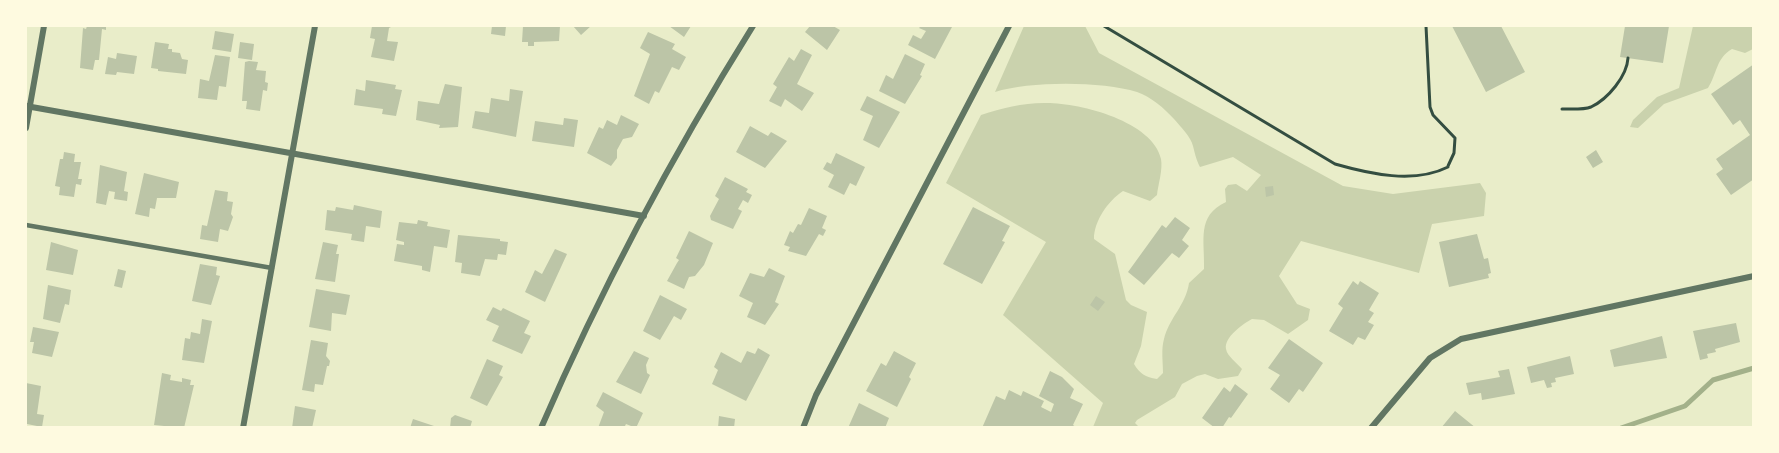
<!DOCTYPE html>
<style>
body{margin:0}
#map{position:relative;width:1779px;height:453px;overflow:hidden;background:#e9edc9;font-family:Karla,sans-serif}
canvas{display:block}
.frame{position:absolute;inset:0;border:27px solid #fefae0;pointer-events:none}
</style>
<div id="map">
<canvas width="1779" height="453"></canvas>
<div class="frame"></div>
</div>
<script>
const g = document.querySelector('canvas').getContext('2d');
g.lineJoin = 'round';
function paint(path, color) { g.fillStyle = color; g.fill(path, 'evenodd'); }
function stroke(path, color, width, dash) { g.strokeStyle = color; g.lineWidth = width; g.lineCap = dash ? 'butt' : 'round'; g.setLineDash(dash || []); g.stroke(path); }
paint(new Path2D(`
 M1024 26H1085L1099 53 1343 186 1393 194 1480 183 1486 193 1484 216 1432 224 1419 273 1301 241 1279 276 1297 304 1310 309 1308 320 1288 334 1264 320 1252 319C1243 324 1224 337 1226 349 1227 356 1238 364 1242 369L1238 376 1218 379 1205 374 1197 376 1182 384 1175 397 1137 420 1135 423 1139 427H1093L1103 403 1003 315 1046 242 946 183 981 115C1002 108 1022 103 1044 103 1078 102 1153 121 1161 159 1163 170 1158 185 1157 195L1150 201 1123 191C1108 201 1094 221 1094 239L1115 254 1126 300 1131 305 1147 312 1141 346 1134 364C1140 374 1145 377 1157 379L1163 373C1163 362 1161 349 1164 339 1169 318 1186 305 1189 283L1204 269C1205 240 1196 216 1226 202L1225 189 1228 185 1236 184 1247 191 1261 175 1233 157 1200 167C1196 159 1195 154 1193 146 1191 137 1180 126 1174 119 1165 109 1150 96 1137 92 1102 81 1029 81 995 92Z
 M1693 26H1753V49L1745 53 1732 49C1716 58 1717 74 1708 88L1664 104 1638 128 1630 127 1633 120 1657 97 1679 88Z`), '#cad2ad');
stroke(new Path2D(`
 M1621 428 1685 406 1713 380 1754 368`), '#a3b18a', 5);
paint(new Path2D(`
 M87 26H106V30L102 29 99 60H95L93 70 80 68 83 28 86 29Z
 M372 26H393L389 28 387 41 398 42 394 61 371 57 375 39 370 38Z
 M492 26H506L505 36 491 34Z
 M523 26H560L559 41 534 42V46H528V42H522Z
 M573 26H591L581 35Z
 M669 26H691L684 37Z
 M810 26H833L840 30 827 50 805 32Z
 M921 26 952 27 935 59 908 45 913 35 921 39 926 31 919 28Z
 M1452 26H1501L1525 72 1486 92Z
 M1625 26H1669L1663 63 1620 57Z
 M215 31 234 34 231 52 212 49Z
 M648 32 675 44 672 49 686 57 679 70 672 67 659 93 655 91 649 104 634 96 650 54 640 48Z
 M155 42 169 44 168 49H172V52L180 53 182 59 188 60 186 74 158 71V69L151 68Z
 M240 42 254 44 252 60 238 58Z
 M801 49 812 55 797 84 814 93 802 111 785 99 781 107 769 101 777 87 773 84 789 57 794 61Z
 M117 53 137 56 134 74 117 72 116 75 105 74 108 57 116 59Z
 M905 54 925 64 920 75 922 76 905 104 879 91 886 75 893 79Z
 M215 55 230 57 226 87 219 86 217 100 198 98 200 79 209 81Z
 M249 61 258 62 256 70 266 71 265 82 268 83 267 91 263 90 260 111 246 109 247 101H242L245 62Z
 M1754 64V179L1731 195 1716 174 1723 169 1716 159 1750 135 1740 120 1733 125 1711 94Z
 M366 80 396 85 395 89 402 90 396 116 382 114 383 109 354 105 356 89 365 91Z
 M445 84 462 87 458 127 439 128 440 125 416 120 418 101 439 104Z
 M510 89 523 91 516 137 472 128 475 111 489 113 491 98 509 101Z
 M867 96 900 112 879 148 863 140 873 116 860 110Z
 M621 115 639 124 632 137 623 139 617 150V158L611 166 587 153 599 127 603 129 607 120 617 125Z
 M564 118 578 120 574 147 532 141 535 121 563 125Z
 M750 126 768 136 771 132 787 141 765 168 736 152Z
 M1596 150 1603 162 1593 168 1586 157Z
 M64 152 75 154 74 162H81L78 179H82L81 185 76 184 74 197 59 195 60 187 55 186 60 159H63Z
 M836 153 865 167 856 186 850 183 844 195 828 187 834 175 823 169 827 162 831 164Z
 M100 165 127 172 124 191 128 192 127 201 114 199 115 192 109 191 106 205 96 203Z
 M144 173 179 182 176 198H157L155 209 150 208 149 217 135 214Z
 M725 177 748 189 746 192 752 195 748 203 743 200 738 209 742 211 733 229 711 220 710 216 719 199 715 196Z
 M1273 186 1274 195 1266 197 1265 187Z
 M215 190 228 192 227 201 233 202 231 214 233 217 228 231 220 229 218 242 200 239 202 225 207 226Z
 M354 205 382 211 380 228 366 226 364 242 351 240 352 234 325 230 327 210 335 211 336 207 353 210Z
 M973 207 1010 226 1002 241 1005 242 982 284 943 264Z
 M809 208 827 216 822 228 826 230 823 236 819 234 806 256 788 251 790 247 784 245 790 231 793 233 798 224 801 225Z
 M1175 217 1190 228 1182 240 1189 246 1179 258 1172 253 1144 285 1128 272 1162 225 1166 228Z
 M418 220 428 222 427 226 450 230 447 248 434 246 430 272 422 270V266L394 261 397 244 404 245V242L396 240 399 222 417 224Z
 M689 231 713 243 704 265 695 276 689 277 684 289 667 281 677 263 679 260 676 258Z
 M1477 234 1484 259 1488 258 1491 273 1488 274 1489 278 1449 287 1439 242Z
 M458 235 500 239V241L508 242 506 255 498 254 497 260 485 259 480 276 461 273 462 263 455 262Z
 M51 242 78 250 73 275 46 270Z
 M323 242 338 245 336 254H339L335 282 315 279Z
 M555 249 567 254 545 302 525 292 535 270 542 274Z
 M200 264 217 267 216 275 220 276 211 305 192 301Z
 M769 268 785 276 775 302 779 304 765 325 747 317 753 303 739 296 750 273 764 277Z
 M118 269 126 271 122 288 114 286Z
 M1353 281 1358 285 1360 281 1379 293 1369 310 1374 313 1368 322 1374 325 1365 340 1358 337 1353 345 1329 331 1343 308 1338 304Z
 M48 285 71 290 69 305 65 304 60 323 43 319Z
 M316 289 350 295 346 315 332 313 331 331 309 327Z
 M660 295 687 309 681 320 674 316 660 340 643 331Z
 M1096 296 1105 302 1098 311 1090 305Z
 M493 307 501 311 503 308 530 321 524 333 531 336 522 354 492 341 499 326 486 320Z
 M202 319 212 321 204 363 182 360 185 338 190 339 191 332 200 334Z
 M1736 323 1740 342 1715 349 1716 352 1707 354 1708 358 1700 360 1693 331Z
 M33 327 59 332 52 357 32 353 34 342H30Z
 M1662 336 1667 358 1614 367 1610 350Z
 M1289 339 1323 363 1303 392 1299 389 1289 403 1270 389 1280 375 1268 368Z
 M311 340 328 343 326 356 330 361 329 366H327L323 385 315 384 314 392 302 390Z
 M758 348 770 355 746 401 712 384 718 370 714 367 721 352 741 363 747 351 755 354Z
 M634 351 649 358 646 365 647 373 650 375 641 394 616 382Z
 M894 351 916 363 909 377 911 379 897 407 866 391 881 363 886 366Z
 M1570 356 1574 374 1555 378 1556 382 1551 383 1552 387 1547 388 1544 380 1531 383 1527 367Z
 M487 359 503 366 499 375 503 377 487 406 470 398Z
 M1509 369 1515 394 1482 400 1481 393 1469 395 1466 383 1500 377 1498 371Z
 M1050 371 1062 377 1074 389 1070 398 1083 404 1073 425 1077 428H982L996 396 1005 400 1009 390 1021 396 1023 391 1044 401 1041 407 1051 412 1054 404 1039 396Z
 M162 373 171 375 170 380 182 382V378L191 380 190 385H194L184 428 154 425Z
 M26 383 41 386 37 414 44 415 42 427 27 424Z
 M1235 384 1248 394 1231 418 1229 417 1222 428H1215L1202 418 1224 387 1230 392Z
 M603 392 643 413 636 428 626 424 624 428H598L604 412 596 406Z
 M859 403 889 418 885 428H848Z
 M295 406 316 410 312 428H292Z
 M1455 411 1476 428H1441Z
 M455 415 472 421 470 428H450L451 418Z
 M719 416 735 419 734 428H718Z
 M413 419 437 427V428H410Z`), '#bcc5a7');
stroke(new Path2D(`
 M1104 26 1335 164C1370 174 1414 184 1448 167
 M1426 26 1430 107 1433 115 1455 138 1454 153 1448 166
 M1562 109C1571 109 1583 110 1591 107 1608 99 1627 76 1628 58`), '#344e41', 3);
stroke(new Path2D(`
 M26 225 272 268`), '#617663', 4.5);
stroke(new Path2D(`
 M26 106 644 216
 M26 128 44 26
 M243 428 315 26
 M541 428C601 289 673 154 753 26
 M803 428 816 395 1009 26
 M1371 428 1430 358 1461 339 1754 276`), '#617663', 6);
</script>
